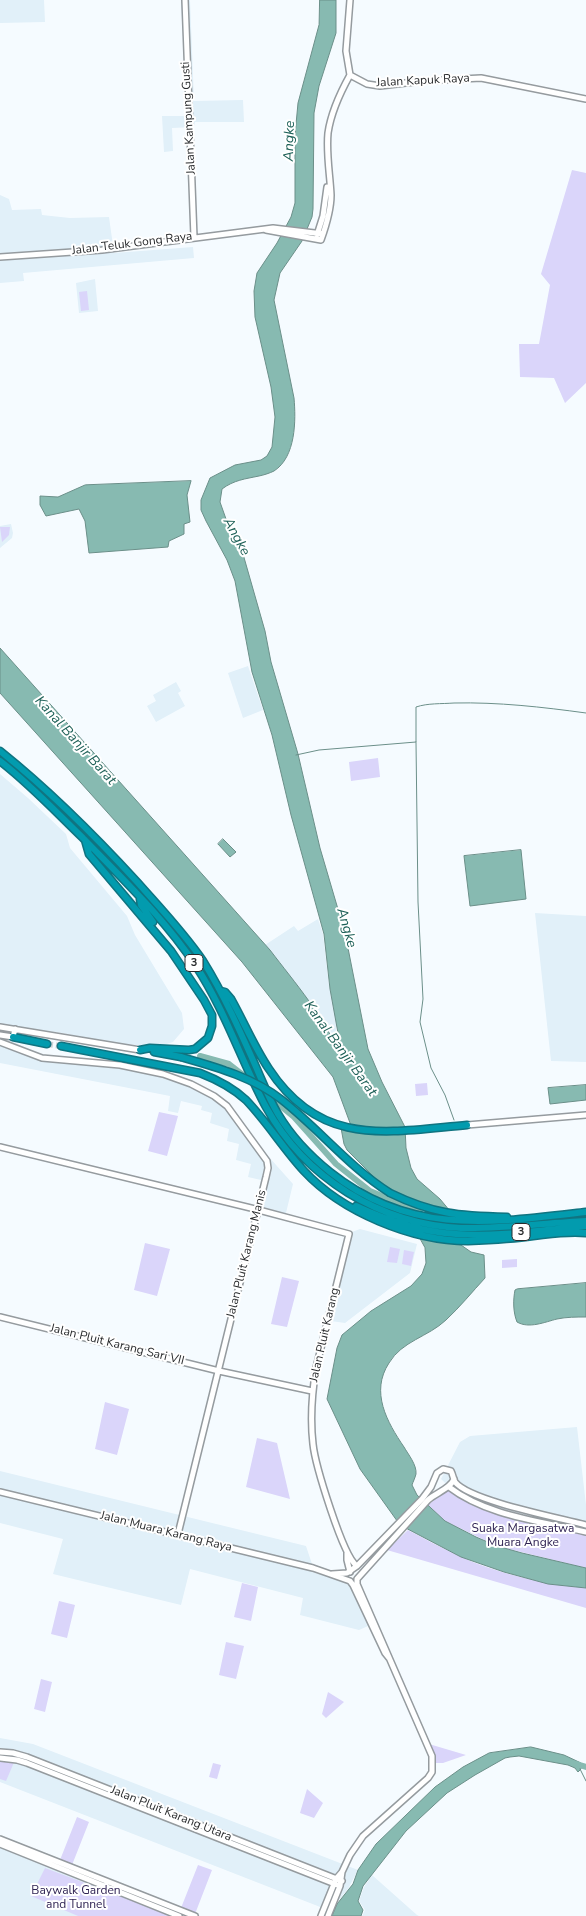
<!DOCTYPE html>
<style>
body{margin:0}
canvas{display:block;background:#f5fbff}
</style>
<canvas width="586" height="1916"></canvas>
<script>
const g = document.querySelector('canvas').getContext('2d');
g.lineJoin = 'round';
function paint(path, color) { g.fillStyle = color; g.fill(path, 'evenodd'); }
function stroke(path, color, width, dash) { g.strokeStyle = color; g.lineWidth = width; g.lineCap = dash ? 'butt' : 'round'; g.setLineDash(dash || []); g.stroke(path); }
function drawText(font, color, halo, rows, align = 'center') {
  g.font = font + ' "Nunito Sans",sans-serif'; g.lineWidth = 4; g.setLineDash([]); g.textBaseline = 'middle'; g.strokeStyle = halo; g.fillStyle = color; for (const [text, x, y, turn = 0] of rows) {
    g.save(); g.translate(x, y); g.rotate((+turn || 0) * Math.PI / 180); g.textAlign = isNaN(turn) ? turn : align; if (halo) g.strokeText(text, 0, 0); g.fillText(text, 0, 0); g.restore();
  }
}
paint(new Path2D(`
 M0 0H44L45 22 0 23Z
 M181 0H190L194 101 243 100 244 122H195L194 127 172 128 173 151 164 152 162 116H187Z
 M0 195 9 199 12 210 41 209 42 215 70 218 109 217 114 253 193 247 194 258 23 273 24 281 0 283Z
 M95 279 98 311 79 313 76 283Z
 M11 524 13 533 12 538 0 548V526Z
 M248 666 263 710 243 718 228 673Z
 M176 682 181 691 178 693 185 706 156 722 147 706 156 701 153 695Z
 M0 774 28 798 66 834 70 848 127 916 135 935 182 1013 184 1029 173 1042 157 1047 115 1043 62 1033 0 1026Z
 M535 913 586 916V1062L551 1061Z
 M318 919 323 934 329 985 337 1021 335 1037 265 945 294 926 298 931Z
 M0 1029 10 1040 54 1063 109 1065 178 1080 220 1102 293 1184 285 1217 256 1209 261 1180 248 1177 251 1164 236 1160 239 1144 227 1141 229 1129 210 1123 212 1113 201 1110 202 1106 181 1101 178 1113 168 1111 170 1096 0 1063Z
 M360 1229 417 1244 410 1273 345 1323 331 1321 352 1232Z
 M577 1427 586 1505V1535L501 1514 463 1500 441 1479 460 1442 470 1436Z
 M0 1471 306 1546 315 1573 355 1583 375 1623 359 1630 300 1615 303 1598 190 1569 181 1605 53 1574 63 1539 0 1523Z
 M0 1738 33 1744 358 1870 348 1889 338 1901 333 1912 0 1782Z
 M0 1847 29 1858 171 1916H0Z
 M372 1875 417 1915 419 1916H362L365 1910 359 1901 364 1887Z`), '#e1f0f9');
paint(new Path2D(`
 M572 170 586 173V383L565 403 554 378 520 377 519 344H539L550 285 541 274Z
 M87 291 89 310 81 311 79 292Z
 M0 527H10L9 535 2 542Z
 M378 758 380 777 351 781 349 762Z
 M427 1083 428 1095 416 1096 415 1084Z
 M159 1112 178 1116 167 1156 148 1151Z
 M145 1243 170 1249 157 1296 134 1290Z
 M390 1247 400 1249 397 1263 387 1262Z
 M404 1250 414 1252 411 1266 402 1264Z
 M517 1259V1267L502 1268V1260Z
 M282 1277 299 1281 287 1327 271 1324Z
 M105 1402 129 1409 117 1455 95 1449Z
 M257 1438 277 1443 290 1499 246 1487Z
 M451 1489 463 1500 501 1514 586 1535V1568L497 1546 445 1521 428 1505 440 1495Z
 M408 1530C425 1539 442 1548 459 1556 498 1574 544 1584 586 1588V1608L387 1550Z
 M242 1583 258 1587 251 1621 234 1617Z
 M59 1601 75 1605 67 1638 51 1634Z
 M226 1642 244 1646 236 1679 219 1675Z
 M41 1679 52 1682 45 1712 34 1709Z
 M328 1692 344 1702 326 1718 322 1714Z
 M429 1744 466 1755 443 1763H433Z
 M0 1760H15L6 1781 0 1779Z
 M213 1763 221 1765 217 1779 209 1777Z
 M307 1789 323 1803 314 1818 300 1813Z
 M77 1817 89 1822 72 1865 60 1860Z
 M198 1865 212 1870 195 1914 181 1908Z
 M45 1868 173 1916H78L31 1896Z`), '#dad5fa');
const water = new Path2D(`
 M320 0H336V33L319 86 314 113 313 209 312 217 302 241 280 273 274 300 294 398C296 420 296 457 274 471 270 473 264 475 259 476 245 479 234 480 222 489L220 502 232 536 243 554 265 631 271 662 298 754 320 848 345 933 368 1049 382 1082 405 1127 406 1148 411 1168 417 1179 440 1199 450 1211 411 1202 384 1187 347 1150 344 1144 341 1128 353 1131 333 1077 242 962 0 693V648L270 950C295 983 325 1017 340 1056L344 1054 338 1033 330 989 324 934 291 815 272 735 252 672 235 581 227 560 206 521 201 510V500L210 478 235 465 261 460 267 456 272 447 275 417 271 387 255 317 254 291 257 273 277 243 291 217 295 203V135L298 103 319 25Z
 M191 481 187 495 190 522 184 524V534L169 541 168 547 89 553 85 521 79 509 46 516 40 505V496L58 497 85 485Z
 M223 839 236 852 230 857 218 844Z
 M521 850 526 899 470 906 464 856Z
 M586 1085V1100L550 1104 548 1088Z
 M420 1238 461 1245 471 1252 484 1255 485 1278C472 1292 460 1307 446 1320 428 1337 402 1341 389 1363 370 1392 387 1422 404 1447 408 1454 417 1465 416 1474 415 1478 413 1482 412 1485L417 1495 445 1521 476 1537 497 1546 522 1553 586 1568V1588L548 1584 504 1572 461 1557 400 1525 360 1469 327 1399 337 1348 342 1335 371 1311 411 1286 422 1274 426 1263 425 1248Z
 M586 1283V1317C577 1317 566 1317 557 1319 545 1322 529 1329 517 1322 513 1312 513 1300 515 1290L517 1289Z
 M531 1747 564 1755 581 1763V1769L578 1772 575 1768 568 1765 519 1756 510 1757 505 1758 475 1775 447 1793 406 1831 363 1886 358 1901 363 1910 361 1916H332L337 1904 353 1884 358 1870 376 1844 435 1787 463 1767 489 1753Z`);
paint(water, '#87bab1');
stroke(water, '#6b8f89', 1);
stroke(new Path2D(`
 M416 742 418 902 423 999 420 1022 431 1068 445 1095 454 1120
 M296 755 319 750 416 742V707C428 703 441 704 454 703 498 702 542 707 586 713
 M580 1769 586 1781`), '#6b8f89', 1);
stroke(new Path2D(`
 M200 1056 229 1064 247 1078
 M255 1085 294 1117 336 1164 370 1191 420 1212
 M573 1763 586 1767`), '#87bab1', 6);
stroke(new Path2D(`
 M47 1044 61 1046`), '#ccd1d5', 6, [6, 3]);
const secondary = new Path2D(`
 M185 0 194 237
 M350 75 367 84 380 86 423 81 481 78 586 99
 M350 75 346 51 350 0
 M266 230 321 240C326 226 331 210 331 195 330 174 326 154 328 133 331 112 340 93 350 75
 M317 235 323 216 327 187
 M0 257 102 250 273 228 323 234
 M0 1027 140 1050
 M0 1035 13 1037 15 1029
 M0 1042 42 1058 120 1065 163 1074 191 1084 214 1096 227 1106 267 1161 268 1168 266 1177 178 1534
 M467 1125 586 1115
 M0 1147 255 1209 349 1234 316 1368C312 1393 310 1419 313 1444 315 1464 343 1557 357 1566
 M0 1317 219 1371 312 1391
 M449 1487C487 1516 540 1521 586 1532
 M0 1492 313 1568 350 1581 353 1585 385 1653 389 1658
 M347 1553V1560L350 1572
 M332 1574 347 1573 357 1566 422 1499 431 1487 437 1473 443 1469 451 1471C453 1475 453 1478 455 1482 470 1501 560 1518 586 1525
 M0 1752 13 1753 27 1757 342 1881
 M0 1758 17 1760 27 1763 340 1886
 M0 1839 195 1916
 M0 1844 179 1916
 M321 1916 336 1879 342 1872
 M328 1916 340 1886 342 1872 350 1855 363 1836 428 1778 432 1772V1756L357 1584V1579L428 1500C436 1493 451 1488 454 1479`);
const highway = new Path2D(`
 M0 751C50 791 95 836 138 883 160 908 184 933 203 961 224 995 240 1031 256 1067 263 1083 269 1099 278 1114 291 1136 310 1156 330 1172 410 1236 491 1223 586 1212
 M0 761C30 784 56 812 83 838 121 877 166 920 196 966 225 1010 241 1060 266 1107 305 1178 380 1224 461 1228 502 1229 544 1223 586 1221
 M85 840 89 854 171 951 204 1000 212 1015V1026L208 1038 195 1049 189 1050 150 1048 140 1050
 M140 899 141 905 153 922
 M221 991 225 992 231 999C244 1022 254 1047 269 1069 321 1148 387 1132 467 1125
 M13 1037 47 1044
 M61 1046 200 1073C218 1080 232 1087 246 1100 267 1122 283 1148 304 1171 342 1212 412 1241 468 1241 490 1240 512 1239 533 1236 551 1234 568 1231 586 1233
 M154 1052 181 1057
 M390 1193C433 1214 459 1216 507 1217
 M356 1206C388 1221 421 1232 456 1234 499 1237 543 1230 586 1226`);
stroke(secondary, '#959b9f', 8);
stroke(highway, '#107481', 9);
stroke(secondary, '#fff', 5);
stroke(highway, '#029bae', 6);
const highwayBridge = new Path2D(`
 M181 1057C216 1067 253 1077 282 1100 320 1130 349 1167 390 1193`);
stroke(highwayBridge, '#107481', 9, []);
stroke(highwayBridge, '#029bae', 6);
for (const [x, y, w] of [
 [194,963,18],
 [521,1232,18]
]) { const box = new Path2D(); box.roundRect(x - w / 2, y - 8.5, w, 17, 4); g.fillStyle = '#fff'; g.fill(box); stroke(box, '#292b2d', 1); }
drawText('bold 11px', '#292b2d', null, [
 ["3",194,963],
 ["3",521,1232]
]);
drawText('12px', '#292b2d', '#fff', [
 ["Jalan Kapuk Raya",423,81,-3],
 ["Jalan Kampung Gusti",189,118,-93],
 ["Jalan Teluk Gong Raya",132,244,-7],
 ["Jalan Pluit Karang Manis",247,1254,-76],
 ["Jalan Pluit Karang",325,1335,-77],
 ["Jalan Pluit Karang Sari VII",117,1345,14],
 ["Jalan Muara Karang Raya",166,1532,14],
 ["Jalan Pluit Karang Utara",171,1814,22]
]);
drawText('12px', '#2f2353', '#fff', [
 ["Suaka Margasatwa",523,1529],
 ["Muara Angke",523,1543],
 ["Baywalk Garden",76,1891],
 ["and Tunnel",76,1905]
]);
drawText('italic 14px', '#1d6057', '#fff', [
 ["Angke",290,141,-88],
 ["Angke",236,537,61],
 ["Kanal Banjir Barat",75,741,48],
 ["Angke",346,928,74],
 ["Kanal Banjir Barat",340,1049,54]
]);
</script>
